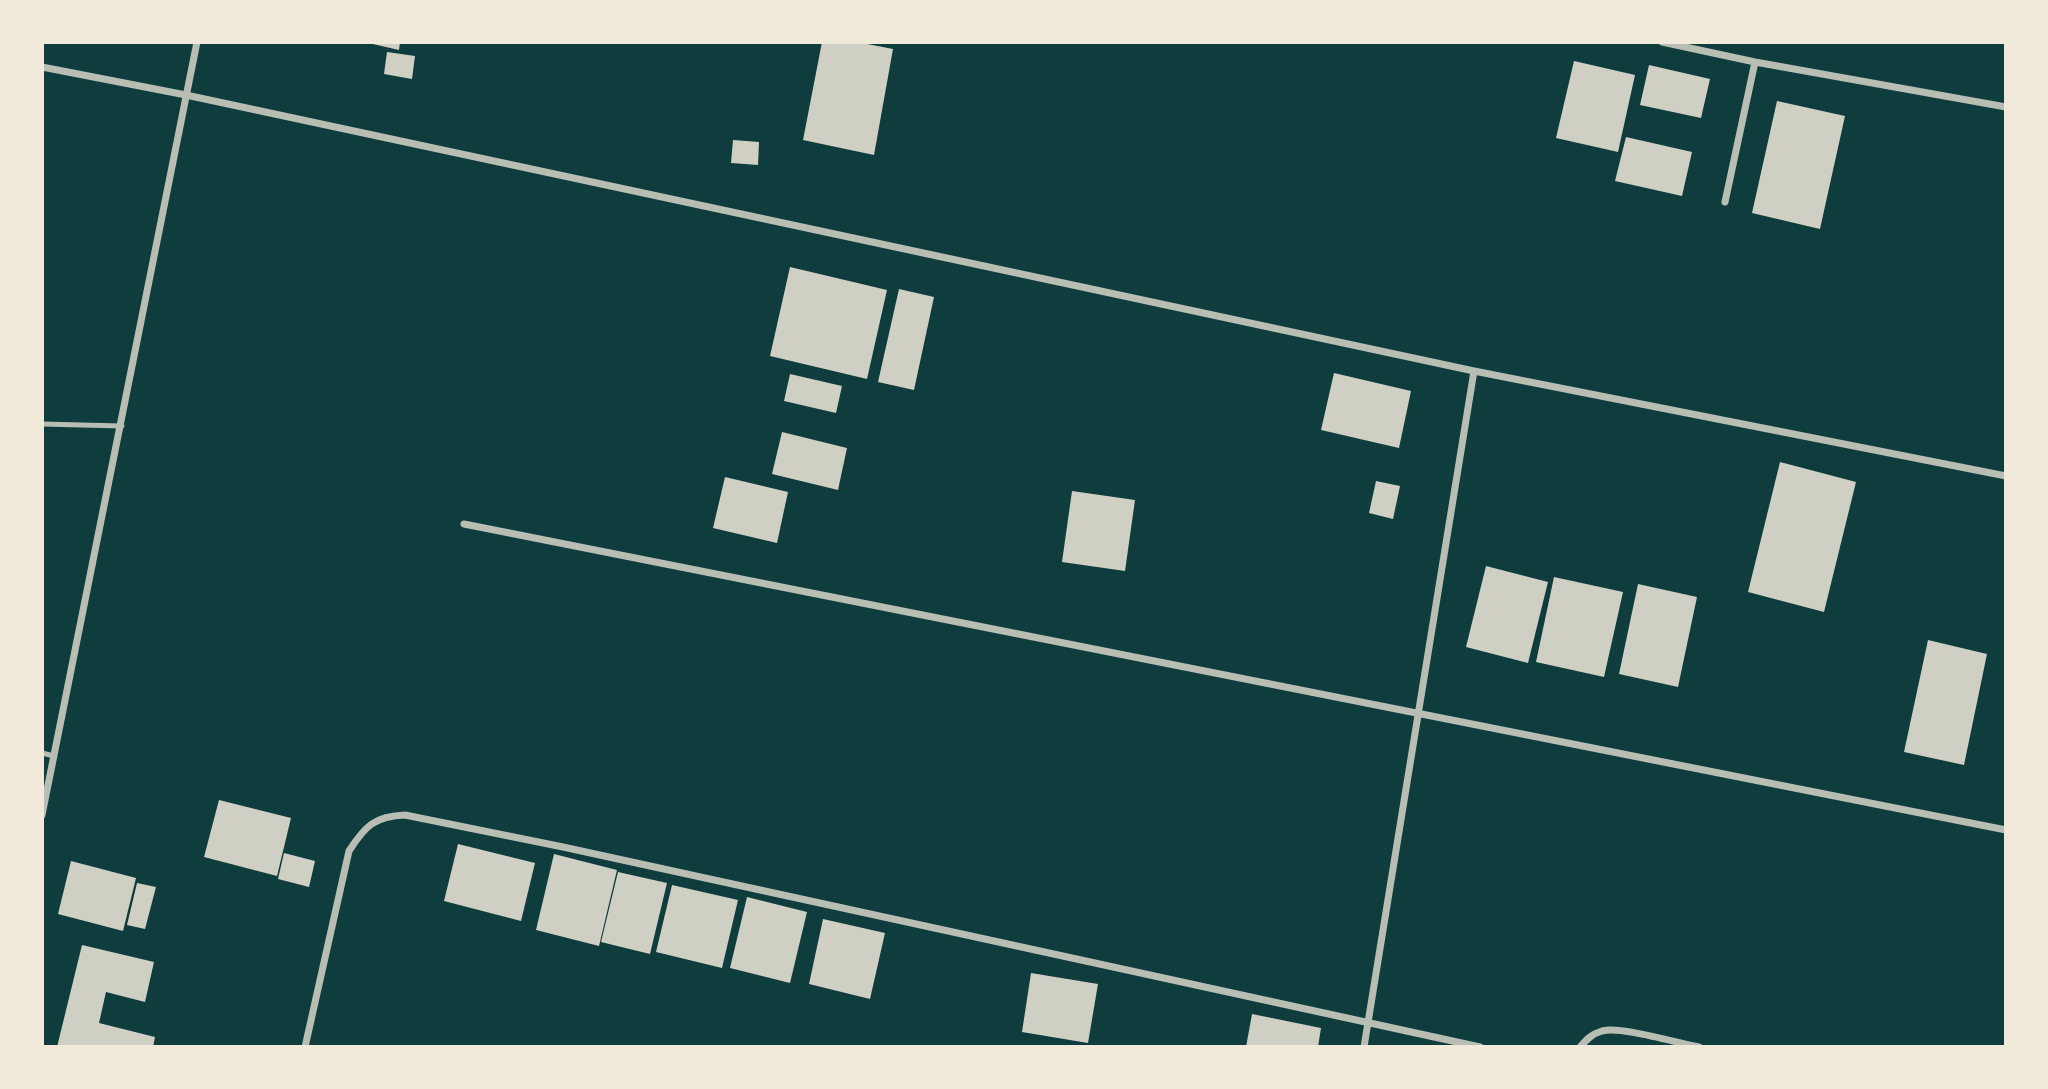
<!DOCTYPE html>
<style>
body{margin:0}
#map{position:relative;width:2048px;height:1089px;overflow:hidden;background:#0f3d3e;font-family:Mulish,sans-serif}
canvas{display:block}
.frame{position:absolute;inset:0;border:44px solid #f1e9da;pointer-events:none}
</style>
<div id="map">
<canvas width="2048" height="1089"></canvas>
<div class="frame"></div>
</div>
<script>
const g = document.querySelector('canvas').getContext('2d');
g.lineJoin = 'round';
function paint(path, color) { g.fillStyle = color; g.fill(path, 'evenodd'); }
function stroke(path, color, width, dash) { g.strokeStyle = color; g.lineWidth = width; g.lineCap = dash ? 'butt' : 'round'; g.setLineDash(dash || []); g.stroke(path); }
paint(new Path2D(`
 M364 42H400L399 50Z
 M822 42H857L893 49 874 155 803 140Z
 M387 52 415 56 412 79 384 74Z
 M1574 61 1635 75 1618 152 1556 138Z
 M1649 65 1710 79 1701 118 1640 105Z
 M1777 101 1845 116 1820 229 1752 213Z
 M1626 137 1692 152 1682 196 1615 181Z
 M733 140 759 142 758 165 731 163Z
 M790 267 887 290 867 379 770 356Z
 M899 289 934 297 914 390 878 382Z
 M1334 373 1411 391 1399 448 1321 430Z
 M790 374 842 386 836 413 784 401Z
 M782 432 847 448 838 490 772 474Z
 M1780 462 1856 482 1824 612 1748 592Z
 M725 477 788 492 777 543 713 528Z
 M1376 481 1400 486 1393 519 1369 513Z
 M1072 491 1135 500 1125 571 1062 562Z
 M1486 566 1548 582 1528 663 1466 647Z
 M1554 577 1623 592 1604 677 1536 662Z
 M1638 584 1697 597 1678 687 1619 674Z
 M1928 640 1987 654 1964 765 1904 752Z
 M219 800 291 818 277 876 204 857Z
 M458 844 535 863 521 921 444 901Z
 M284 853 315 861 309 887 278 879Z
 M554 854 617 870 599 946 536 930Z
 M71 861 136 878 123 931 58 914Z
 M618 872 667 883 650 954 601 942Z
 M137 883 156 887 145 929 127 925Z
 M672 885 738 900 722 968 656 952Z
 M747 897 807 912 790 983 730 968Z
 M823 919 885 933 870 999 809 984Z
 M82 945 154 962 145 1002 106 992 99 1023 155 1037 153 1047H57Z
 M1031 973 1098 984 1088 1043 1022 1032Z
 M1252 1014 1321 1028 1318 1047H1246Z`), '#cfcfc3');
stroke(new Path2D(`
 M42 424 122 426
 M42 753 54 756`), '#b8beb3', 5);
stroke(new Path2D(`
 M1662 42 1755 62 2006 107
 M42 67 186 95 1474 371 2006 476
 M1725 202 1755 62
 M464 524 2006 830
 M42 815 197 42
 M305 1047 349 851C365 826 375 816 405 815L563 847 1480 1047
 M1364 1047 1474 371
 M1580 1047C1587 1039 1592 1034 1602 1031 1621 1026 1677 1043 1699 1047`), '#b8beb3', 7);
</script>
